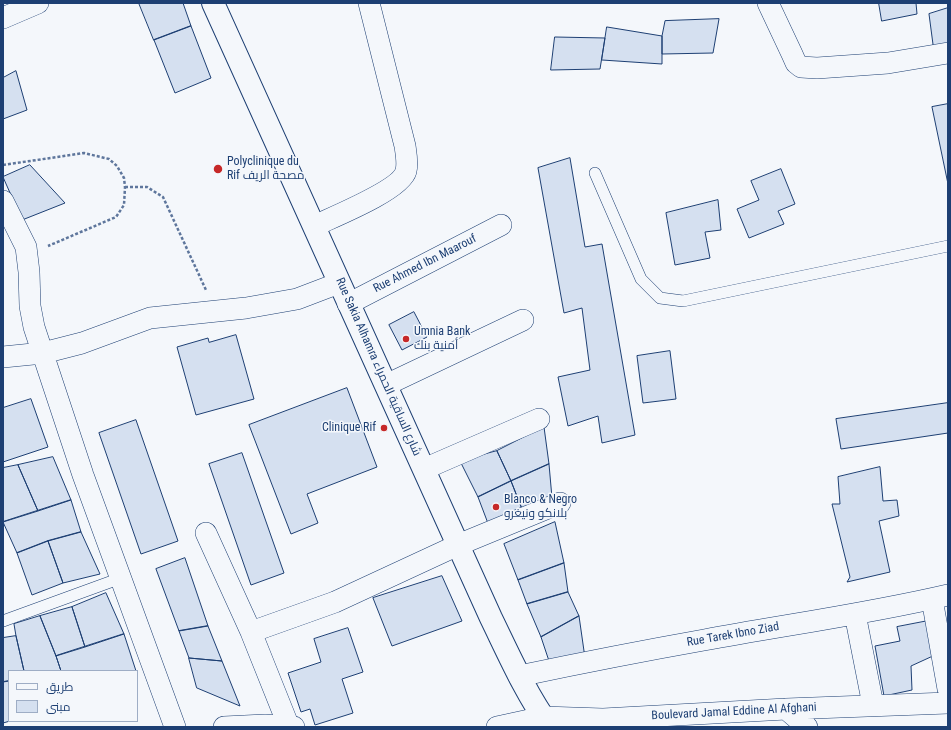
<!DOCTYPE html>
<meta charset="utf-8">
<style>
body{margin:0}
#map{position:relative;width:951px;height:730px;overflow:hidden;background:#f4f7fb;font-family:"Roboto Condensed",Cairo,sans-serif}
canvas{display:block}
.frame{position:absolute;inset:0;border:4px solid #1d3f73;pointer-events:none}
.legend{position:absolute;left:8px;top:670px;width:130px;height:52px;box-sizing:border-box;background:#f4f7fb;border:1px solid #9eadc5;margin:0;padding:5px 7px;list-style:none;font-size:12px;color:#1d3f73}
.legend li{display:flex;align-items:center;gap:8px;height:20px}
.legend b{width:20px;border:1px solid #9eadc5}
</style>
<div id="map">
<canvas width="951" height="730"></canvas>
<div class="frame"></div>
<ul class="legend">
<li><b style="height:5px;background:#f4f7fb"></b>طريق</li>
<li><b style="height:11px;background:#d5e0f0"></b>مبنى</li>
</ul>
</div>
<script>
const context = document.querySelector('canvas').getContext('2d');
context.lineJoin = 'round';
function fillPath(path, color) { context.fillStyle = color; context.fill(path, 'evenodd'); }
function strokePath(path, color, width, dash) { context.strokeStyle = color; context.lineWidth = width; context.lineCap = dash ? 'butt' : 'round'; context.setLineDash(dash || []); context.stroke(path); }
function label(font, color, halo, rows, align = 'center') {
  context.font = font + ' "Roboto Condensed",Cairo,sans-serif'; context.lineWidth = 3; context.setLineDash([]); context.textBaseline = 'middle'; context.strokeStyle = halo; context.fillStyle = color; for (const [text, x, y, turn = 0] of rows) {
    context.save(); context.translate(x, y); context.rotate((+turn || 0) * Math.PI / 180); context.textAlign = isNaN(turn) ? turn : align; if (halo) context.strokeText(text, 0, 0); context.fillText(text, 0, 0); context.restore();
  }
}
const building = new Path2D(`
 M 139,3 L 183,3 L 191,26 L 154,40 Z
 M 879,3 L 916,3 L 917,14 L 882,21 Z
 M 948,8 L 948,48 L 934,52 L 929,14 Z
 M 719,19 L 713,53 L 662,54 L 662,36 L 665,21 Z
 M 191,26 L 211,78 L 175,93 L 154,40 Z
 M 607,27 L 662,36 L 662,64 L 602,60 Z
 M 555,37 L 605,38 L 600,69 L 551,70 Z
 M 16,71 L 27,110 L 3,119 L 3,78 Z
 M 948,104 L 948,184 L 932,107 Z
 M 570,158 L 585,247 L 602,244 L 635,435 L 602,443 L 598,416 L 568,426 L 558,377 L 590,370 L 582,308 L 564,313 L 538,168 Z
 M 30,165 L 65,203 L 22,220 L 3,177 Z
 M 781,169 L 795,204 L 778,211 L 784,224 L 749,238 L 737,209 L 759,200 L 751,181 Z
 M 718,200 L 721,230 L 705,232 L 710,258 L 675,265 L 666,213 Z
 M 414,312 L 427,337 L 402,350 L 389,325 Z
 M 236,335 L 254,399 L 196,415 L 177,347 L 208,338 L 209,342 Z
 M 670,351 L 676,399 L 643,403 L 637,356 Z
 M 347,388 L 377,467 L 307,494 L 318,523 L 291,534 L 249,425 Z
 M 31,399 L 48,447 L 3,462 L 3,408 Z
 M 948,403 L 948,433 L 841,449 L 836,419 Z
 M 136,420 L 178,541 L 141,554 L 99,433 Z
 M 544,427 L 549,464 L 511,481 L 497,451 Z
 M 497,451 L 511,481 L 478,497 L 460,461 Z
 M 242,453 L 284,573 L 251,585 L 209,464 Z
 M 53,457 L 71,500 L 38,511 L 18,465 Z
 M 549,464 L 552,498 L 522,509 L 511,481 Z
 M 18,465 L 38,511 L 3,522 L 3,468 Z
 M 880,467 L 883,501 L 897,500 L 899,516 L 879,521 L 890,572 L 847,582 L 850,577 L 832,504 L 840,504 L 838,477 Z
 M 511,481 L 522,509 L 489,526 L 478,497 Z
 M 71,500 L 81,532 L 48,541 L 17,553 L 3,522 Z
 M 555,522 L 564,563 L 518,580 L 504,544 Z
 M 81,532 L 100,574 L 63,583 L 48,541 Z
 M 48,541 L 63,583 L 32,595 L 17,553 Z
 M 185,558 L 208,626 L 179,631 L 156,569 Z
 M 564,563 L 568,592 L 527,604 L 518,580 Z
 M 442,576 L 462,621 L 392,646 L 373,598 Z
 M 568,592 L 579,616 L 541,637 L 527,604 Z
 M 106,593 L 124,634 L 85,647 L 72,607 Z
 M 72,607 L 85,647 L 56,656 L 40,616 Z
 M 40,616 L 56,656 L 61,671 L 24,671 L 16,636 L 14,624 Z
 M 579,616 L 585,658 L 551,667 L 541,637 Z
 M 928,621 L 935,655 L 911,666 L 912,690 L 884,696 L 875,646 L 900,641 L 897,627 Z
 M 208,626 L 222,661 L 189,658 L 179,631 Z
 M 348,628 L 363,672 L 342,679 L 353,713 L 315,725 L 310,709 L 301,712 L 288,673 L 321,662 L 314,639 Z
 M 124,634 L 136,671 L 61,671 L 56,656 Z
 M 16,636 L 24,671 L 9,671 L 9,681 L 3,682 L 3,638 Z
 M 189,658 L 222,661 L 240,706 L 197,688 Z
 M 9,681 L 9,721 L 10,721 L 3,723 L 3,682 Z`);
const path = new Path2D(`
 M 3,165 L 84,153 L 109,159 L 117,166 L 124,178 L 125,187 L 124,205 L 116,217 L 48,246
 M 125,187 L 147,187 L 163,197 L 206,290`);
const lane = new Path2D(`
 M 595,173 L 641,279 L 660,298 L 683,301 L 948,246
 M 3,621 L 121,578`);
const street = new Path2D(`
 M 768,3 L 792,54 L 796,63 L 801,67 L 817,68 L 888,63 L 948,53
 M 3,18 L 38,3
 M 3,201 L 26,247 L 29,272 L 30,306 L 34,327 L 83,475 L 175,727
 M 314,226 C 333,217 401,190 406,171 C 408,163 406,153 405,146 L 369,3
 M 348,304 L 501,225
 M 3,357 L 43,353 L 82,343 L 150,318 L 246,308 L 297,299 L 339,283
 M 386,385 L 523,320
 M 424,469 L 539,419
 M 206,533 L 251,632 L 289,727
 M 932,599 L 948,689
 M 855,614 L 873,705
 M 251,632 L 335,602 L 458,545 L 560,503
 M 519,676 C 581,663 642,651 704,640 C 785,625 867,614 948,595
 M 786,709 L 807,727
 M 224,727 L 265,725 L 294,727
 M 497,727 L 543,717 L 603,719 L 786,709 L 948,703`);
const secondary = new Path2D(`
 M 213,3 L 491,618 C 509,655 526,694 550,727`);
const markers = [
 [218,169,5,"#c62828"],
 [406,339,4,"#c62828"],
 [384,428,4,"#c62828"],
 [496,507,4,"#c62828"]
];
const poiNames = [
 ["Polyclinique du",227,162],
 ["Rif مصحة الريف",227,176],
 ["Umnia Bank",414,332],
 ["أمنية بنك",414,346],
 ["Clinique Rif",376,428,"right"],
 ["Blanco & Negro",504,500],
 ["بلانكو ونيغرو",504,514]
];
const streetNames = [
 ["Rue Ahmed Ibn Maarouf",425,264,-27],
 ["Rue Sakia Alhamra شارع الساقية الحمراء",378,367,66],
 ["Rue Tarek Ibno Ziad",733,635,-10],
 ["Boulevard Jamal Eddine Al Afghani",734,712,-3]
];
fillPath(building, '#d5e0f0');
strokePath(building, '#1d3f73', 1);
strokePath(lane, '#1d3f73', 12);
strokePath(street, '#1d3f73', 22);
strokePath(secondary, '#1d3f73', 24);
strokePath(path, '#5e769c', 2.5, [3, 2]);
strokePath(lane, '#f4f7fb', 11);
strokePath(street, '#f4f7fb', 21);
strokePath(secondary, '#f4f7fb', 22);
for (const [x, y, r, color] of markers) { const dot = new Path2D(); dot.arc(x, y, r, 0, 2 * Math.PI); context.fillStyle = color; context.fill(dot); strokePath(dot, '#f4f7fb', 1.5); }
label('12px', '#1d3f73', '#f4f7fb', poiNames, 'left');
label('12px', '#1d3f73', '#f4f7fb', streetNames);
</script>
